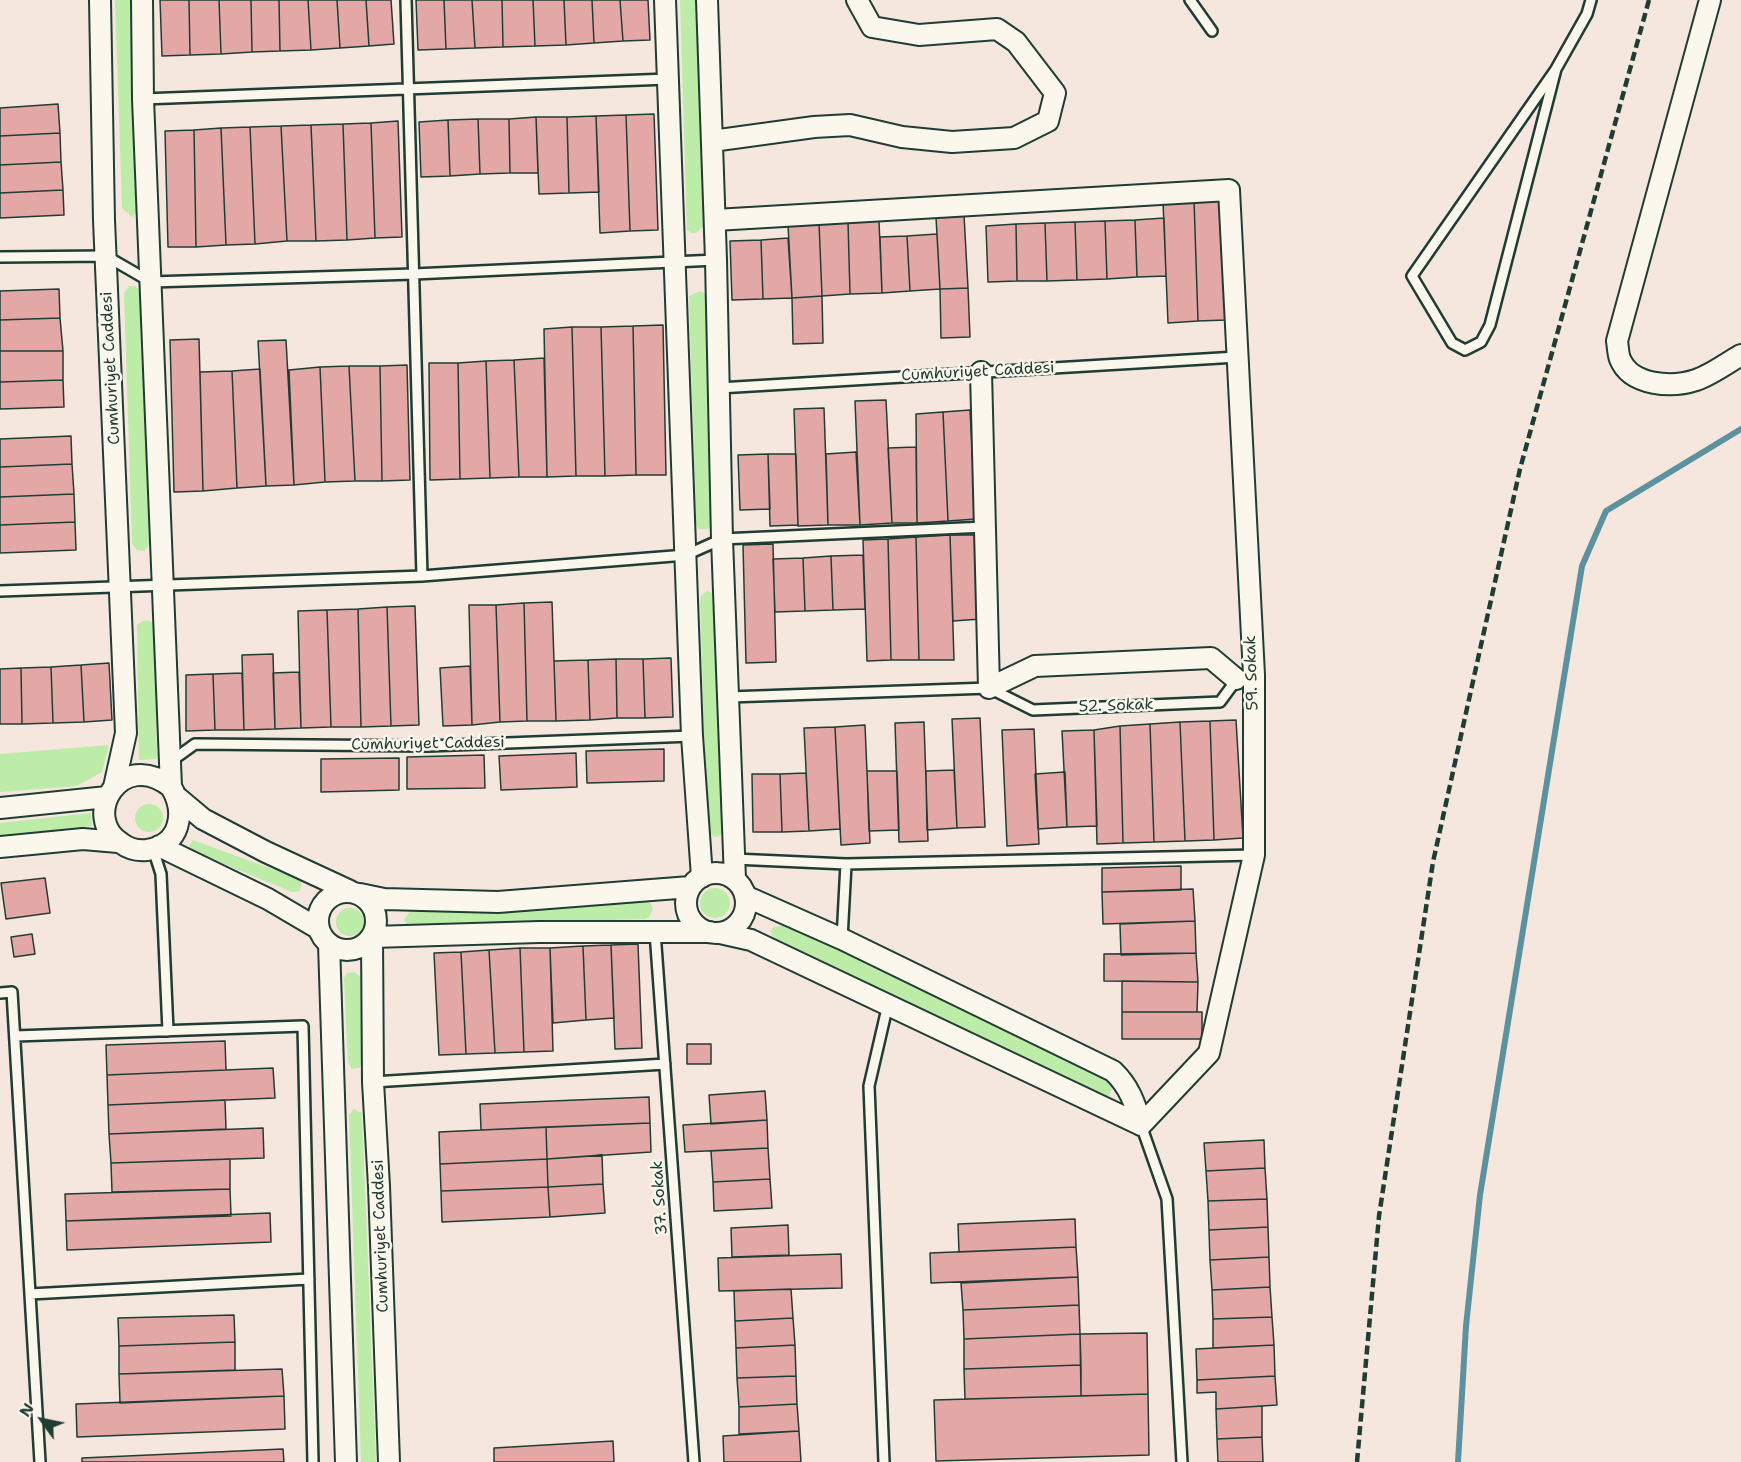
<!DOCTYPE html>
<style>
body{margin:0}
#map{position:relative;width:1741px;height:1462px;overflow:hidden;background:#f6e7de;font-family:"Shantell Sans",sans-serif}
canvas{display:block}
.north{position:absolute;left:12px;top:1390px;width:60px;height:60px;-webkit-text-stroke:4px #fbf7ec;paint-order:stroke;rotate:303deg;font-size:16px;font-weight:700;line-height:24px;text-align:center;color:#1f3d34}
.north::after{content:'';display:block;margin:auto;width:21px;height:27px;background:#1f3d34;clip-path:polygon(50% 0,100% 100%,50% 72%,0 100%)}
</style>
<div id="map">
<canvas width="1741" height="1462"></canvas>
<div class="north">N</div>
</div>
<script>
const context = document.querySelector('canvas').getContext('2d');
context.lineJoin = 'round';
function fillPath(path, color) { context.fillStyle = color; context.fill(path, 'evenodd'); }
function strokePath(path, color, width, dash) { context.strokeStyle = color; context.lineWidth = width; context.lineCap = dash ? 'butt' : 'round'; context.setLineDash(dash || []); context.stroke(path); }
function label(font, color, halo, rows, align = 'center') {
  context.font = font + ' "Shantell Sans",sans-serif'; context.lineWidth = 5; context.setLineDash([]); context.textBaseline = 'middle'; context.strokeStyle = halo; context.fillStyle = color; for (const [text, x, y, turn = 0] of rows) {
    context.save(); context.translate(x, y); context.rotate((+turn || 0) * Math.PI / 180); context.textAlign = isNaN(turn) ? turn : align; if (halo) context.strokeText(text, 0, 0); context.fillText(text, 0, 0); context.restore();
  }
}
const green = new Path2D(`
 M 115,0 L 130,0 L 140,209 L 132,217 L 122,208 Z
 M 680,0 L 696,0 L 703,227 L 696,233 L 691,233 L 687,230 Z
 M 129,286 L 134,286 L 141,290 L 150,544 L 144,551 L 137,550 L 132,544 L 124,293 Z
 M 700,291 L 706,294 L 713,525 L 708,529 L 698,529 L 696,524 L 689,296 Z
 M 707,591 L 715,594 L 724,832 L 718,837 L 714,837 L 707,830 L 700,601 L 701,596 Z
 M 149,620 L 154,624 L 157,759 L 139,760 L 137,625 L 143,621 Z
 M 109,745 L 102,772 L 77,786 L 0,792 L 0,754 Z
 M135 818a14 14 0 1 1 28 0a14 14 0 1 1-28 0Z
 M 91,813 L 92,826 L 0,836 L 0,823 Z
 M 193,840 L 302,880 L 300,891 L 292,892 L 192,851 L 189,846 Z
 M700 903a15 15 0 1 1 30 0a15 15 0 1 1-30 0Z
 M 646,901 L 651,904 L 653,909 L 649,917 L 645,919 L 412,926 L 407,925 L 404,920 L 411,910 Z
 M336 922a14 14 0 1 1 28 0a14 14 0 1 1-28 0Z
 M 785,925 L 1059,1053 L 1113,1084 L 1109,1098 L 772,937 L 771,930 L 774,927 Z
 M 354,972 L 360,976 L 363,1063 L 359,1068 L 352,1069 L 348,1063 L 344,978 L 347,973 Z
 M 354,1109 L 362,1113 L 376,1462 L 361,1462 L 349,1115 Z`);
const stream = new Path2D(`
 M 1458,1462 L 1466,1326 L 1480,1195 L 1582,566 L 1606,511 L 1741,429`);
const building = new Path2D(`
 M 160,0 L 189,0 L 190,55 L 162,56 Z
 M 189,0 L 219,0 L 221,54 L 190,55 Z
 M 219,0 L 251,0 L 252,52 L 221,54 Z
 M 251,0 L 279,0 L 280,51 L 252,52 Z
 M 279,0 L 308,0 L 311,50 L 280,51 Z
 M 308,0 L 337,0 L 340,48 L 311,50 Z
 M 337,0 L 366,0 L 369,46 L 340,48 Z
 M 366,0 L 391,0 L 394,44 L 369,46 Z
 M 416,0 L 444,0 L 446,49 L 418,50 Z
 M 444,0 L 472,0 L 475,48 L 446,49 Z
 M 472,0 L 502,0 L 503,47 L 475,48 Z
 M 502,0 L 533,0 L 535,46 L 503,47 Z
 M 533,0 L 564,0 L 566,45 L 535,46 Z
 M 564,0 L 592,0 L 594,43 L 566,45 Z
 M 592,0 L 620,0 L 623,41 L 594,43 Z
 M 620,0 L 648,0 L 650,40 L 623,41 Z
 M 58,104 L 60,133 L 0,136 L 0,108 Z
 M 654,114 L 658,230 L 630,231 L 626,115 Z
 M 626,115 L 630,231 L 600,233 L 596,116 Z
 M 596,116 L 599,192 L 569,193 L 567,117 Z
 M 536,117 L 538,173 L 510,173 L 509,119 Z
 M 536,117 L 567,117 L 569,193 L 539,194 Z
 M 478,119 L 480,174 L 450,176 L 448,120 Z
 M 478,119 L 509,119 L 510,173 L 480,174 Z
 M 448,120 L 450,176 L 421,177 L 419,122 Z
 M 398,121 L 402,237 L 375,238 L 371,123 Z
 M 371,123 L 375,238 L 347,240 L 343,124 Z
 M 343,124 L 347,240 L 316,241 L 311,125 Z
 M 311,125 L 316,241 L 287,241 L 281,126 Z
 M 281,126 L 287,241 L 255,244 L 250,127 Z
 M 250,127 L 255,244 L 226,245 L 221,128 Z
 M 221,128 L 226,245 L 196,247 L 194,130 Z
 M 194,130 L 196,247 L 168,247 L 165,131 Z
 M 60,133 L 61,162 L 0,165 L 0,136 Z
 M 61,162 L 63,190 L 0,193 L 0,165 Z
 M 63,190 L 64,215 L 0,218 L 0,193 Z
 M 1222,199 L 1226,320 L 1198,321 L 1194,200 Z
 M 1194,200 L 1198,321 L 1168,323 L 1163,201 Z
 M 964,215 L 968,288 L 940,289 L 936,217 Z
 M 1164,218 L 1166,276 L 1137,277 L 1135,220 Z
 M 1135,220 L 1137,277 L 1107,279 L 1105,221 Z
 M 879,221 L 882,293 L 850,294 L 848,222 Z
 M 1105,221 L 1107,279 L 1077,280 L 1075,222 Z
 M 848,222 L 850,294 L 822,296 L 819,223 Z
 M 1075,222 L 1077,280 L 1047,281 L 1045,223 Z
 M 819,223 L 822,296 L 792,298 L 788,225 Z
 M 1045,223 L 1047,281 L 1017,281 L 1016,224 Z
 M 1016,224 L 1017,281 L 988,282 L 986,226 Z
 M 937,234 L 940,289 L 910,291 L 907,236 Z
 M 907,236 L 910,291 L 882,293 L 880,237 Z
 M 788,238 L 792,298 L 763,299 L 761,240 Z
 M 761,240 L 763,299 L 732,300 L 730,241 Z
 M 968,288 L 970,337 L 941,338 L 940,289 Z
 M 59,289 L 60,318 L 0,320 L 0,291 Z
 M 822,296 L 823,343 L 793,344 L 792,298 Z
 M 60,318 L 63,351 L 0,351 L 0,320 Z
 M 663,325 L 666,475 L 636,475 L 633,326 Z
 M 633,326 L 636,475 L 605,476 L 601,327 Z
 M 572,327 L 576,476 L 547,477 L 544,329 Z
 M 572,327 L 601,327 L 605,476 L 576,476 Z
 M 199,339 L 203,491 L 174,492 L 170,340 Z
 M 286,340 L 294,485 L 266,486 L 258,341 Z
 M 0,351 L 63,351 L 63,380 L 0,382 Z
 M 544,358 L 547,477 L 519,477 L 514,360 Z
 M 514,360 L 519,477 L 490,478 L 486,361 Z
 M 486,361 L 490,478 L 460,479 L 458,363 Z
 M 429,363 L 458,363 L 460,479 L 430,480 Z
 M 407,365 L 410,480 L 382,481 L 380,366 Z
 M 349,366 L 355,481 L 325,482 L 320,367 Z
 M 349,366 L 380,366 L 382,481 L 355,481 Z
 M 320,367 L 325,482 L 294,485 L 289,370 Z
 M 260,369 L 266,486 L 237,488 L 232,371 Z
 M 232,371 L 237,488 L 203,491 L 200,372 Z
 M 63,380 L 64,407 L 0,409 L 0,382 Z
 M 886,400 L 892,523 L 860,525 L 855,401 Z
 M 824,408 L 828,525 L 798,526 L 794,409 Z
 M 970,410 L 976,519 L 948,521 L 943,412 Z
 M 943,412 L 948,521 L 917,523 L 916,414 Z
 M 71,436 L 72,464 L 0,467 L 0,439 Z
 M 916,447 L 917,523 L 892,523 L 888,448 Z
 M 856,452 L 860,525 L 828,525 L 826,454 Z
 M 768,454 L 796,454 L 798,525 L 770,526 Z
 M 768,454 L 770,509 L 740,510 L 738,455 Z
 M 72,464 L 74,494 L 0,497 L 0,467 Z
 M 74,494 L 75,522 L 0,525 L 0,497 Z
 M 75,522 L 76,550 L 0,553 L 0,525 Z
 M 950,535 L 954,660 L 919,660 L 916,537 Z
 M 950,535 L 977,535 L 981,619 L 953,621 Z
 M 916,537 L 919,660 L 891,660 L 888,539 Z
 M 888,539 L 891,660 L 867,661 L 863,540 Z
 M 773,544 L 776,662 L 746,663 L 743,545 Z
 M 863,555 L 865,609 L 833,610 L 831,556 Z
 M 831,556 L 833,610 L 805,611 L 803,558 Z
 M 803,558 L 805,611 L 775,612 L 773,559 Z
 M 552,602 L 556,721 L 527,721 L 524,603 Z
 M 524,603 L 527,721 L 500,722 L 496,605 Z
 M 469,605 L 496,605 L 500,722 L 472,725 Z
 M 415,606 L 419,725 L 391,726 L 387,607 Z
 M 387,607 L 391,726 L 361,727 L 358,609 Z
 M 358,609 L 361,727 L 331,727 L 327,610 Z
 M 327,610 L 331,727 L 301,728 L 298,611 Z
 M 273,654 L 275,729 L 244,730 L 242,655 Z
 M 671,658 L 673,717 L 645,718 L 643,659 Z
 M 616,659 L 643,659 L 645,718 L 617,718 Z
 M 616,659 L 617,718 L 590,720 L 588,660 Z
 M 588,660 L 590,720 L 556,721 L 554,661 Z
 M 109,663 L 112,720 L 84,722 L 81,665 Z
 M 81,665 L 84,722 L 53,723 L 51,667 Z
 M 470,666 L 472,725 L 443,726 L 440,668 Z
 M 51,667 L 53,723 L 22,724 L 21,668 Z
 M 21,668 L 22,724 L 0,724 L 0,669 Z
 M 299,672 L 301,728 L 275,729 L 273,673 Z
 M 242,673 L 244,730 L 215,730 L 213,674 Z
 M 213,674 L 215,730 L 186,731 L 186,675 Z
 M 980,718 L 985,827 L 957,828 L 952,719 Z
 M 1236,720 L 1243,838 L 1214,840 L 1210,721 Z
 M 1210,721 L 1214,840 L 1185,841 L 1180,722 Z
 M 924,722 L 928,841 L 899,842 L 895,723 Z
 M 1180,722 L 1185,841 L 1154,842 L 1150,724 Z
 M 1150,724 L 1154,842 L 1123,843 L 1120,726 Z
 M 865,725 L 870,843 L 841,845 L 835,727 Z
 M 1120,726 L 1123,843 L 1097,844 L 1094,730 Z
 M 835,727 L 840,829 L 809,831 L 804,728 Z
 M 1034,729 L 1039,844 L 1007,846 L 1002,730 Z
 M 1094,730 L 1097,826 L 1067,827 L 1062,731 Z
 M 664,749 L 664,781 L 587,783 L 586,751 Z
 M 576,753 L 577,787 L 501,790 L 499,756 Z
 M 484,755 L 485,788 L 407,789 L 407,757 Z
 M 399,758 L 399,790 L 321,792 L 321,759 Z
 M 954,770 L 957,828 L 927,830 L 926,771 Z
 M 867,771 L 897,771 L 899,830 L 869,831 Z
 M 1065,772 L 1067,827 L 1038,829 L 1035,774 Z
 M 806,773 L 809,831 L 782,832 L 780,774 Z
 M 752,774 L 780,774 L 782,832 L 753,832 Z
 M 1181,866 L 1181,890 L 1102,892 L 1102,868 Z
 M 45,878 L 50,913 L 6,919 L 1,883 Z
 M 1193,889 L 1195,921 L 1103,924 L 1102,892 Z
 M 1195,921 L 1196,953 L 1121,955 L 1120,924 Z
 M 32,934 L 35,954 L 14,957 L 11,937 Z
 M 638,944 L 642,1048 L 615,1049 L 611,945 Z
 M 611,945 L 614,1018 L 586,1020 L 583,946 Z
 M 583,946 L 586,1020 L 553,1023 L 550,948 Z
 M 520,948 L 524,1052 L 495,1053 L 489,950 Z
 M 520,948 L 550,948 L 553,1051 L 524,1052 Z
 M 489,950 L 495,1053 L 466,1054 L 461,952 Z
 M 461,952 L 466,1054 L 439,1055 L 434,953 Z
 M 1196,953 L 1198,982 L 1104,981 L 1104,954 Z
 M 1122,981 L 1198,982 L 1197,1012 L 1122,1012 Z
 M 1122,1012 L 1202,1012 L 1202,1039 L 1122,1039 Z
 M 225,1041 L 226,1070 L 107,1075 L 106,1045 Z
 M 687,1044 L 711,1044 L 711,1064 L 687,1064 Z
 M 273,1068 L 275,1098 L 108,1105 L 107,1075 Z
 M 765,1091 L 767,1120 L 711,1124 L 709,1095 Z
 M 649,1097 L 650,1123 L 481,1130 L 480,1104 Z
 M 225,1100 L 226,1129 L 109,1134 L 108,1105 Z
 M 767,1120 L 768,1148 L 685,1152 L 683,1125 Z
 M 650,1123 L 651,1152 L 547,1159 L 546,1127 Z
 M 546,1127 L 547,1159 L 440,1164 L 439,1132 Z
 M 263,1128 L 264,1158 L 111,1163 L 109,1134 Z
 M 1264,1140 L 1265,1168 L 1206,1171 L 1204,1143 Z
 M 768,1148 L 770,1179 L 713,1182 L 711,1151 Z
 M 602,1155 L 603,1184 L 548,1187 L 547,1159 Z
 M 230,1159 L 230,1189 L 112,1192 L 111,1163 Z
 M 547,1159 L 548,1187 L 441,1191 L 440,1164 Z
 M 1265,1168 L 1267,1199 L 1208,1201 L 1206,1171 Z
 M 770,1179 L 772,1208 L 714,1211 L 713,1182 Z
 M 603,1184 L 605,1213 L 550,1217 L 548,1187 Z
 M 548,1187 L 550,1217 L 442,1222 L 441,1191 Z
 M 230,1189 L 231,1216 L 66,1221 L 65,1194 Z
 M 1267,1199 L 1268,1227 L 1209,1230 L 1208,1201 Z
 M 270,1213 L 271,1242 L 67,1250 L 66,1221 Z
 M 1075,1219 L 1076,1247 L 959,1252 L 958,1224 Z
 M 788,1225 L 789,1255 L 732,1257 L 731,1228 Z
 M 1268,1227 L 1269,1257 L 1210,1260 L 1209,1230 Z
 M 1076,1247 L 1078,1277 L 931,1283 L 930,1253 Z
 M 841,1254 L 842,1288 L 719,1291 L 718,1258 Z
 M 1269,1257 L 1270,1287 L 1212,1290 L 1210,1260 Z
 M 1078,1277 L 1079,1305 L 963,1310 L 961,1283 Z
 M 1270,1287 L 1272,1317 L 1213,1319 L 1212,1290 Z
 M 791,1289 L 793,1318 L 735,1321 L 734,1291 Z
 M 1079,1305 L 1080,1334 L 964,1339 L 963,1310 Z
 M 234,1315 L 235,1342 L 119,1346 L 118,1318 Z
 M 1272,1317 L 1274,1345 L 1213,1348 L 1213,1319 Z
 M 793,1318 L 795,1345 L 736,1348 L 735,1321 Z
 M 1147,1333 L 1148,1394 L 1081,1396 L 1080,1334 Z
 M 1080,1334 L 1081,1365 L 964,1369 L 964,1339 Z
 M 235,1342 L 235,1370 L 119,1374 L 119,1346 Z
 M 795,1345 L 796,1376 L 737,1378 L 736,1348 Z
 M 1274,1345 L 1275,1376 L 1197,1380 L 1196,1349 Z
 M 1081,1365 L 1081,1396 L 965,1399 L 964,1369 Z
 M 282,1369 L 284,1396 L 120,1403 L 119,1374 Z
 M 796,1376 L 797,1404 L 739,1407 L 737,1378 Z
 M 1275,1376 L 1277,1405 L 1216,1409 L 1216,1392 L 1197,1393 L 1197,1380 Z
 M 1148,1394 L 1149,1455 L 936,1461 L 934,1400 Z
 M 284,1396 L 285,1429 L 77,1437 L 76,1404 Z
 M 797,1404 L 799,1431 L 739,1434 L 739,1407 Z
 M 1262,1406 L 1262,1437 L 1217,1439 L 1216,1409 Z
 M 799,1431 L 801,1462 L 724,1462 L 723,1436 Z
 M 1262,1437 L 1263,1462 L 1218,1462 L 1217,1439 Z
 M 613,1441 L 614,1462 L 494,1462 L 494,1448 Z
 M 283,1449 L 284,1462 L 82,1462 L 82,1458 Z`);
const lane = new Path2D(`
 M 406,0 L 422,576
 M 1190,0 L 1212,31
 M 1556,69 L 1490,325 L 1481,342 L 1465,350 L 1452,343 L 1412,276 L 1556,69 L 1587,14 L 1591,0
 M 143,99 L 668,79
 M 0,257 L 106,256 L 151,282 L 414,274 L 716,260
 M 719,388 L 1237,357
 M 0,591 L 422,576 L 686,555 L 722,539 L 985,527
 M 729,697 L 989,688 L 1033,710 L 1220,702 L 1237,679
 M 170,762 L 195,744 L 428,746 L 692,736
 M 153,849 L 161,874 L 168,1031
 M 734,859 L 846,864 L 1254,855
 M 655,932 L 694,1462
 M 842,939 L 846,864
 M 0,993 L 12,992 L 40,1462
 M 15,1036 L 303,1026 L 313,1462
 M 373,1082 L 665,1064
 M 1141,1125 L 1167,1199 L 1182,1462
 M 30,1294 L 309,1279
 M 884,1462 L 869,1086 L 888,1004`);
const street = new Path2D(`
 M 100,0 L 104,220 L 126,733 L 114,787
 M 142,0 L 143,99 L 171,787 C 186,812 181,845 147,850 C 138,851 129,849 121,843 C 80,817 121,747 171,787
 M 665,0 L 692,736 L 702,877
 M 707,0 L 716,260 L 722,539 L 735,879
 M 1710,0 L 1617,341 C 1618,347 1618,354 1620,359 C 1631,386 1672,388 1696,380 C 1711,375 1727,363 1741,355
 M 712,141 L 814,127 L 850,125 L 902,137 L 952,142 L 1014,138 L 1048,121 L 1055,93 L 1016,42 L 997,29 L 919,35 L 872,27 L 857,0
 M 715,220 L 1229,190 L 1254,675 L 1254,855 L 1209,1053 L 1141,1125
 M 981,372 L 989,688 L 1035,666 L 1211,658 L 1236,679
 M 178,798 L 203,819 L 266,852 L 350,891
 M 0,808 L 107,797
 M 159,846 L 268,899 L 319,929
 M 0,847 L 83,839 L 118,842
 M686 903a30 30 0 1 1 60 0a30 30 0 1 1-60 0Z
 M318 921a29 29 0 1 1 58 0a29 29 0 1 1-58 0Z
 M 360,894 L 384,899 L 498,902 L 690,887
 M 745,896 L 842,939 L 1113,1071 C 1129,1086 1135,1103 1141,1125
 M 720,933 L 751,940 L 1141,1125
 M 329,944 L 346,1462
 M 389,1462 L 379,1186 L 373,1082 L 372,937 L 539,932 L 710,932`);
const rail = new Path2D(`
 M 1357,1462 L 1379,1216 L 1433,862 L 1520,469 L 1649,0`);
const streetNames = [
 ["Cumhuriyet Caddesi",111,368,-93],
 ["Cumhuriyet Caddesi",978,372,-3],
 ["59. Sokak",1252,673,-92],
 ["52. Sokak",1116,706,-2],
 ["Cumhuriyet Caddesi",428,744,-1],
 ["37. Sokak",660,1198,-94],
 ["Cumhuriyet Caddesi",381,1236,-92]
];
fillPath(green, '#bdeba8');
strokePath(stream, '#5c929f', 6);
fillPath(building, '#e3a8a6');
strokePath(building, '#1f3d34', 1.5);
strokePath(lane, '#1f3d34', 14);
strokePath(street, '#1f3d34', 24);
strokePath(lane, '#fbf7ec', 9);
strokePath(street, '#fbf7ec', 20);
strokePath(rail, '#1f3d34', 4.5, [9, 4.5]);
label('16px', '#1f3d34', '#fbf7ec', streetNames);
</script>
